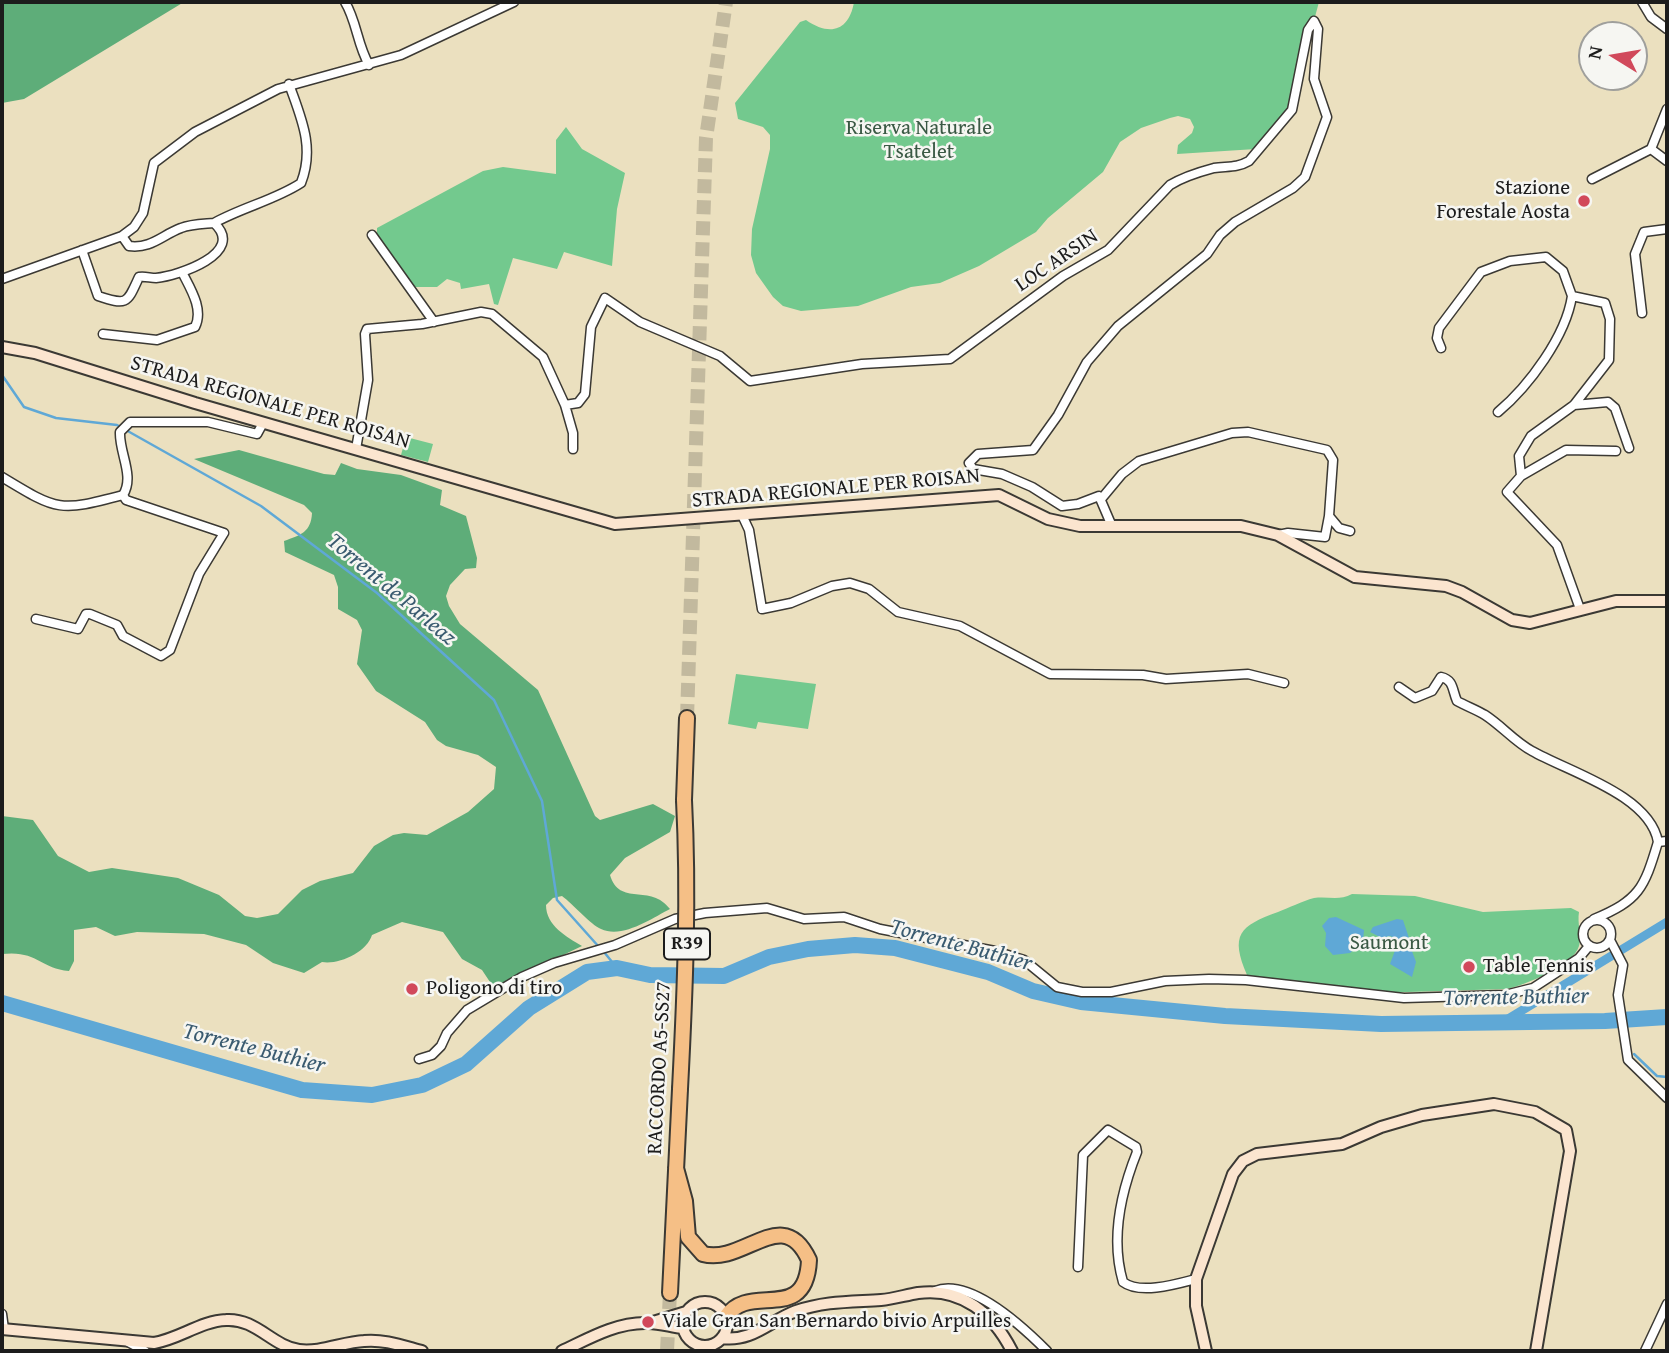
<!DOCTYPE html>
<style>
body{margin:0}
#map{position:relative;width:1669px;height:1353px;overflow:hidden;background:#ebe0bf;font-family:"Gentium Book Plus",serif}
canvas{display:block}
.frame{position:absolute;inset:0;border:4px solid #1c1c1c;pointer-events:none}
.north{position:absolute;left:1578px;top:21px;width:70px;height:70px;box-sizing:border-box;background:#f6f6f2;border:2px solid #9f9f9c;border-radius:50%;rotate:281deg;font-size:19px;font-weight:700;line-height:28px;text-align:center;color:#1c1c1c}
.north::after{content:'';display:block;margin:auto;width:24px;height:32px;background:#d1495b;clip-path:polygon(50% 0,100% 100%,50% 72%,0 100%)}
</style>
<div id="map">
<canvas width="1669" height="1353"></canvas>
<div class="frame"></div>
<div class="north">N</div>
</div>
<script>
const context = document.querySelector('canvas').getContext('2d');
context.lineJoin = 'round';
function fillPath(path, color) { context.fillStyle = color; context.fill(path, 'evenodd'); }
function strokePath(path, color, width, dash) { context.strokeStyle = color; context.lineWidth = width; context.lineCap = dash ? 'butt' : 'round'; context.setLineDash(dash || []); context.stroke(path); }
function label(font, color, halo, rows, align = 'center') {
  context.font = font + ' "Gentium Book Plus",serif'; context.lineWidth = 5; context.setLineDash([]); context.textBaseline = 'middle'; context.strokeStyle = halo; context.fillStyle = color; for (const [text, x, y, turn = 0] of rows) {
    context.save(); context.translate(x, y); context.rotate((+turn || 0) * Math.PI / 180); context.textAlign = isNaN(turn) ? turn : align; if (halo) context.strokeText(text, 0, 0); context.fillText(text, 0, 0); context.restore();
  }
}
const green = new Path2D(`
 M 854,2 L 1319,2 L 1290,109 L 1256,149 L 1177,154 L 1178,145 L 1192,133 L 1194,127 L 1190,119 L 1178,116 L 1170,118 L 1141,128 L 1120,142 L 1103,172 L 1048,218 L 1036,232 L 979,266 L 940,283 L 911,287 L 858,306 L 801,311 L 783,306 L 773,297 L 756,273 L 751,255 L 752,229 L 770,149 L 770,135 L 763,127 L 738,119 L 735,103 L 800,22 L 806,20 C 829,36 849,32 854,2 Z
 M 566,127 L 582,149 L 625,173 L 617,209 L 612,266 L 564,252 L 557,269 L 513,258 L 498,305 L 494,304 L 489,284 L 461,289 L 460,283 L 447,279 L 437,287 L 413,287 L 377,238 L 377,228 L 483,171 L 503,167 L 556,174 L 556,140 Z
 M 406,437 L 433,444 L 428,462 L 401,455 Z
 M 736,674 L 816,684 L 808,729 L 758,722 L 756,729 L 728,724 Z
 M 1352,894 L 1415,896 L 1483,912 L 1571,908 L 1579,912 C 1577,923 1582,937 1579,946 C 1574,965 1525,985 1507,989 L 1375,993 L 1247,975 C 1230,935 1239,926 1278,912 C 1289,908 1302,901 1314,898 C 1328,896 1339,901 1352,894 Z`);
const forest = new Path2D(`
 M 2,2 L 184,2 L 24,99 L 2,103 Z
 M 239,450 L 324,474 L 335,475 L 341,463 L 357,469 L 401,475 L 442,490 L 440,505 L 466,516 L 477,558 L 476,568 L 465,569 L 450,585 L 446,596 L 449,606 L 460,624 L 538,690 L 595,816 L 600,820 L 653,804 L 675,816 L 670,832 L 625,858 L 610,875 C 619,907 651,883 670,909 C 652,918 623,939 601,929 C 591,925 573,904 562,896 L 553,898 L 546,905 C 546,926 567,937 582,946 L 494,988 L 482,970 L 462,959 L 443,932 L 402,922 L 372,935 C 367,952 339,965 322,962 L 304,973 L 273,963 L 246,945 L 204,934 L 137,932 L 115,936 L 96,927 L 74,930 L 74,961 L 69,971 C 39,968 37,950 2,954 L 2,816 L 33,820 L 58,856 L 89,872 L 112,868 L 178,878 L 219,895 L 245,916 L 257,918 L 278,914 L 302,890 L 320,881 L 353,873 L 374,846 L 393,835 L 404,833 L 427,835 L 468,812 L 494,789 L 496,767 L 478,755 L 446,746 L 437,740 L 425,722 L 376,691 L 357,664 L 362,630 L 357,620 L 338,609 L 338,587 L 334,575 L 285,552 L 284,541 C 301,535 311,532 312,513 L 304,505 L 194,459 Z`);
const water = new Path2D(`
 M 1336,917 L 1364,930 L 1363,941 L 1350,953 L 1333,955 L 1325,946 L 1326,933 L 1322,926 L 1329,918 Z
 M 1397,919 L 1403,920 L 1409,938 L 1404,942 L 1409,943 L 1416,962 L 1412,977 L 1390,964 L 1397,945 L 1402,941 L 1390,936 L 1382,938 L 1370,932 L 1373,927 Z`);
const stream = new Path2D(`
 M 2,375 L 24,407 L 56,418 L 117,425 L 261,506 L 377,593 L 494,700 L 542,801 L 557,900 L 599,947
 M 604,952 L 617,968
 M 1634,1054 L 1657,1076 L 1667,1077`);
const canal = new Path2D(`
 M 1503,1022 L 1667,922`);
const river = new Path2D(`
 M 2,1003 L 302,1090 L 372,1095 L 422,1085 L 466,1064 L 529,1008 L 587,972 L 617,968 L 650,975 L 724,976 L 769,957 L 808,949 L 855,945 L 895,948 L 988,972 L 1033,991 L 1081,1002 L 1225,1016 L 1381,1024 L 1605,1021 L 1667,1017`);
const highwayTunnel = new Path2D(`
 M 687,718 L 706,138 L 726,2
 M 667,1351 L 670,1293`);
const street = new Path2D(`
 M 345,2 C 357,22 357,44 369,65
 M 1642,2 L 1651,17 L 1667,29
 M 1651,149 L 1667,161
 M 1592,179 L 1651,149 L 1667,109
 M 214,223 C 243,207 275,200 301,183 C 315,147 301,118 289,84
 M 372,235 L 434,322
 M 82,250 L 98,296 C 128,306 127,303 139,277 C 145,276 150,278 156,278 C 178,276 247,253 214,223 C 203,224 191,224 181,228 C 162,235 151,249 129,246 L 122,236
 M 2,279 L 122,236 L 134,227 L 143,213 L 154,163 L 195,132 L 278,89 L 401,55 L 514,2
 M 1642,313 L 1635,254 L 1644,232 L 1667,229
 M 103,334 L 157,340 L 195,327 C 204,309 190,288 182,272
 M 1441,348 L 1437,338 L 1439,328 L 1481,272 L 1510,261 L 1546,257 L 1563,271 L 1572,296 L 1605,303 L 1610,319 L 1609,360 L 1574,405 L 1531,436 L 1519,456 L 1521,476
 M 565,405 L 578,403 L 585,394 L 591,327 L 605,298 L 640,322 L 720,356 L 750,381 L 862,364 L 950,359 L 1063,276 L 1108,250 L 1170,185 C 1183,177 1199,172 1214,168 C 1227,166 1237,168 1249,161 L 1292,110 L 1308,30 L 1314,21 L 1318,29 L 1314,79 L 1327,117 L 1305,177 L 1293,188 L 1235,222 L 1220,235 L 1207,254 L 1118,326 L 1087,362 L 1058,415 L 1033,450 L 978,454 L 969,463 L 973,469 L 1002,474 L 1032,487 L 1062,506 L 1078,504 L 1099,496 L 1111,524
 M 1574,405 L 1608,402 L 1615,408 L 1629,448
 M 1498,412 C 1529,386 1566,336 1572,296
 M 356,449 L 368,380 L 365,334 L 367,329 L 422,324 L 481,312 L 492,314 L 543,357 L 565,405 L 573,433 L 573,449
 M 2,477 C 58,511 59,512 123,495 C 135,476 119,453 120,432 L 130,422 L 208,422 L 257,434 L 263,423
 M 1102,498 L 1122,474 L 1139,461 L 1232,433 L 1248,432 L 1327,450 L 1333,460 L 1329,516 L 1339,528 L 1350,531
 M 742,515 L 749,530 L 762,609 L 791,603 L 832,586 L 850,583 L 869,589 L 898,612 L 960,626 L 1050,674 L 1143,675 L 1166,679 L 1248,674 L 1284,683
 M 1278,535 L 1288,533 L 1325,537 L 1329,516
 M 1580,609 L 1557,545 L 1507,492 L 1521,476 L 1566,450 L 1616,451
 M 36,619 L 78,629 L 86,614 L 90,614 L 117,625 L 123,636 L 161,656 L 170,650 L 199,574 L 224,533 L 126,500 L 123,495
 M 1399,687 L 1415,698 L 1432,691 L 1441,677 C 1454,680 1452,690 1457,701 C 1466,706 1477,710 1485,715 C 1502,726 1515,742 1532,751 C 1569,772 1650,795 1658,842
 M 1594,919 C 1639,900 1644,889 1658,842 L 1667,841
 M1583 934a14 14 0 1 1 28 0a14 14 0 1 1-28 0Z
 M 1610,940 L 1623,965 L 1618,995 L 1628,1060 L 1667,1098
 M 419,1059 L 432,1055 L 441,1046 L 447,1033 L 467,1010 L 522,977 L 554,963 L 615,945 L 675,919 L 705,913 L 767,908 L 804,919 L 844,917 L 880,929 L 995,951 L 1024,960 L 1057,987 L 1082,992 L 1111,992 L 1165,981 L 1209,979 L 1246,980 L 1404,998 L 1505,995 L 1533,988 L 1579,958 L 1589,946
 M 1078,1267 L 1083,1155 L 1108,1130 L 1136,1147 L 1137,1152 C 1121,1192 1110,1238 1123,1282 C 1140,1295 1177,1284 1196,1279
 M 935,1291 C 970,1277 1024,1328 1047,1351
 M 2,1314 L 4,1329
 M 128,1342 L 145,1351
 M 1645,1351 L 1667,1304`);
const secondary = new Path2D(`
 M 2,347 L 35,353 L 195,403 L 615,524 L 999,495 L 1048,519 L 1080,526 L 1241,526 L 1278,535 L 1355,577 L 1446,586 L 1462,592 L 1512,620 L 1530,623 L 1616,601 L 1667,601
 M683 1324a22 22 0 1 1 44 0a22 22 0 1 1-44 0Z
 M 653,1322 L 686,1312
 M 2,1329 L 154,1343 C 179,1339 201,1321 226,1320 C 256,1318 272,1346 299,1350 C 320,1353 343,1342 364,1341 C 384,1339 403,1346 422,1351
 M 722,1338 C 753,1342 769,1321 796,1311 C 825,1301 851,1302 881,1300 C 893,1299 906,1295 918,1293 C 962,1287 993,1314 1012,1351
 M 562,1351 C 588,1339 615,1323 645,1323 C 658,1322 671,1327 683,1328
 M 1206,1351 L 1196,1306 L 1196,1279 L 1233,1174 L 1243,1161 L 1257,1154 L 1342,1144 L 1381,1127 L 1422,1115 L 1494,1104 L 1535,1112 L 1566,1130 L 1570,1151 L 1536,1351`);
const highway = new Path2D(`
 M 684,800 L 687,718
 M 676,1168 L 685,1201 L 688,1237 L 703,1254 C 744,1265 783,1203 809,1260 C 806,1326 749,1281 726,1317
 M 670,1293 L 680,1089`);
const highwayBridge = new Path2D(`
 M 680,1089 C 685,992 689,897 684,800`);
const markers = [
 [1584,201,7,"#d1495b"],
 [1469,967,7,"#d1495b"],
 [412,989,7,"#d1495b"],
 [648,1322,7,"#d1495b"]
];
const shields = [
 [687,944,46]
];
const shieldNames = [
 ["R39",687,944]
];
const parkNames = [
 ["Riserva Naturale",919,129],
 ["Tsatelet",919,153],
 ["Saumont",1389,944]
];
const poiNames = [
 ["Stazione",1570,189,"right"],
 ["Forestale Aosta",1570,213,"right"],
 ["Table Tennis",1483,967],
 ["Poligono di tiro",426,989],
 ["Viale Gran San Bernardo bivio Arpuilles",662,1322]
];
const streetNames = [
 ["LOC ARSIN",1057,261,-34],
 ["STRADA REGIONALE PER ROISAN",270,403,16],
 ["STRADA REGIONALE PER ROISAN",836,489,-5],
 ["RACCORDO A5-SS27",660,1068,-87]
];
const waterNames = [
 ["Torrent de Parleaz",391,590,40],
 ["Torrente Buthier",961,946,15],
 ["Torrente Buthier",1516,998,-1],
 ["Torrente Buthier",254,1049,14]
];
fillPath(green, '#73c98e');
fillPath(forest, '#5ead79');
fillPath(water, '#5fa8d6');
strokePath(stream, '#5fa8d6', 2.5);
strokePath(canal, '#5fa8d6', 9);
strokePath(river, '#5fa8d6', 16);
strokePath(highwayTunnel, '#c2b99e', 14, [14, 7]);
strokePath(street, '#3b3934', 11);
strokePath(secondary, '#3b3934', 14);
strokePath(highway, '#3b3934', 18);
strokePath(street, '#fff', 8);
strokePath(secondary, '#fbe5cf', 10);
strokePath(highway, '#f5bf86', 14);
strokePath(highwayBridge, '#3b3934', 18, []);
strokePath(highwayBridge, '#f5bf86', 14);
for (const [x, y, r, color] of markers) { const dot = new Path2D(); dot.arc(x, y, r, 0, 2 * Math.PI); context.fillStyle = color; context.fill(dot); strokePath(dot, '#f6f6f2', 2.5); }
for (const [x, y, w] of shields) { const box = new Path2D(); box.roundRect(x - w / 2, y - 15.5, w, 31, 5); context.fillStyle = '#f6f6f2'; context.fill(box); strokePath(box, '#1c1c1c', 2); }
label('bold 19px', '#1c1c1c', null, shieldNames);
label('21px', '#3a5944', '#f6f6f2', parkNames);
label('21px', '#1c1c1c', '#f6f6f2', poiNames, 'left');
label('21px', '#1c1c1c', '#f6f6f2', streetNames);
label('italic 23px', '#3a5b70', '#f6f6f2', waterNames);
</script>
